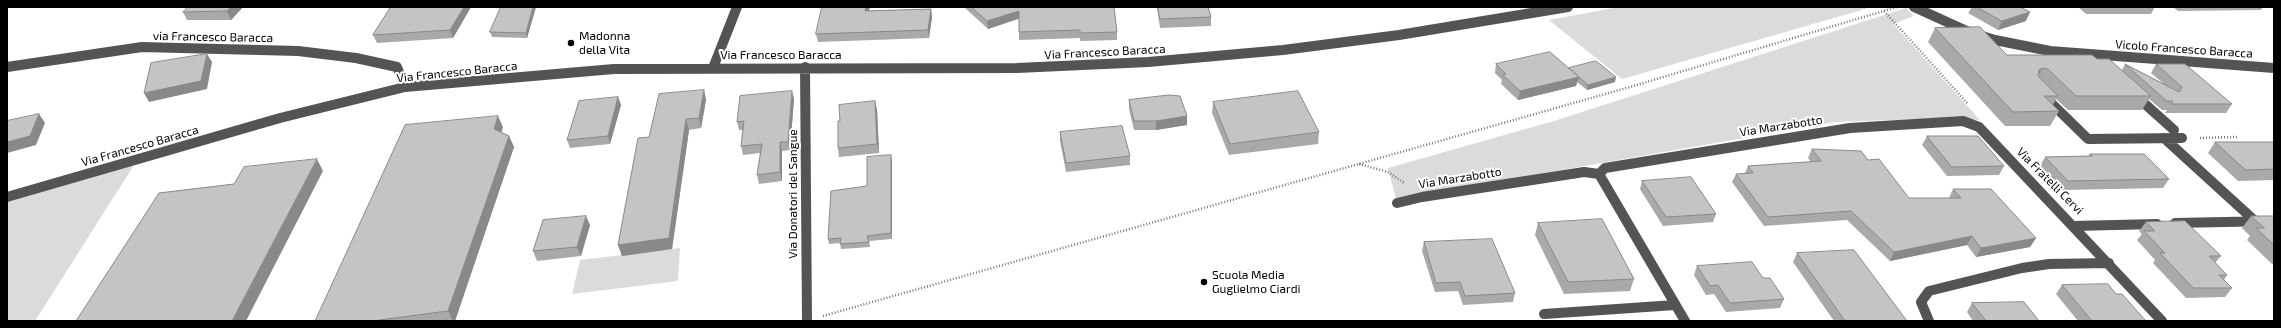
<!DOCTYPE html>
<style>
body{margin:0}
#map{position:relative;width:2281px;height:328px;overflow:hidden;background:#fff;font-family:"Exo 2",sans-serif}
canvas{display:block}
.frame{position:absolute;inset:0;border:8px solid #000;pointer-events:none}
</style>
<div id="map">
<canvas width="2281" height="328"></canvas>
<div class="frame"></div>
</div>
<script>
const context = document.querySelector('canvas').getContext('2d');
context.lineJoin = 'round';
function fillPath(path, color) { context.fillStyle = color; context.fill(path, 'evenodd'); }
function strokePath(path, color, width, dash) { context.strokeStyle = color; context.lineWidth = width; context.lineCap = dash ? 'butt' : 'round'; context.setLineDash(dash || []); context.stroke(path); }
function label(font, color, halo, rows, align = 'center') {
  context.font = font + ' "Exo 2",sans-serif'; context.lineWidth = 4; context.setLineDash([]); context.textBaseline = 'middle'; context.strokeStyle = halo; context.fillStyle = color; for (const [text, x, y, turn = 0] of rows) {
    context.save(); context.translate(x, y); context.rotate((+turn || 0) * Math.PI / 180); context.textAlign = isNaN(turn) ? turn : align; if (halo) context.strokeText(text, 0, 0); context.fillText(text, 0, 0); context.restore();
  }
}
const green = new Path2D(`
 M 1619,7 L 1872,7 L 1622,79 L 1549,20 Z
 M 1906,8 L 1914,16 L 1893,24 L 1980,120 L 1948,118 L 1835,122 L 1396,199 L 1388,168 L 1554,121 Z
 M 134,165 L 35,321 L 7,321 L 7,202 Z
 M 680,248 L 678,281 L 572,294 L 580,260 Z`);
const path = new Path2D(`
 M 1884,11 L 1968,104
 M 2200,138 L 2237,137
 M 1359,164 L 1388,172 L 1404,183
 M 823,316 L 1630,87 L 1897,7`);
const minor = new Path2D(`
 M 1914,7 L 1969,32 L 1995,40 L 2050,51 L 2274,68
 M 7,67 L 142,47 L 298,51 L 356,58 L 397,67 L 405,87
 M 805,67 L 807,321
 M 713,68 L 737,7
 M 2044,96 L 2088,139 L 2182,138
 M 2136,96 L 2174,130
 M 2164,138 L 2255,221
 M 1599,174 L 1605,168 L 1850,128 L 1963,121 L 1979,127 L 2162,321
 M 1599,174 L 1685,321
 M 7,197 L 280,118 L 405,87 L 614,69 L 1017,68 L 1148,62 L 1283,50 L 1399,35 L 1568,7
 M 1397,203 L 1422,197 L 1584,172 L 1599,174
 M 2175,223 L 2274,221
 M 2073,226 L 2157,224
 M 1544,314 L 1675,305
 M 1929,321 L 1921,302 L 1929,291 L 2022,268 L 2049,264 L 2109,263`);
const wall = new Path2D(`
 M 243,7 L 231,20 L 187,20 L 183,12 Z
 M 391,7 L 471,7 L 453,38 L 377,43 L 373,35 Z
 M 501,7 L 536,7 L 527,38 L 492,37 L 490,32 Z
 M 870,7 L 869,11 L 931,9 L 932,17 L 929,38 L 818,42 L 816,34 Z
 M 964,7 L 1114,7 L 1117,32 L 1117,40 L 1080,41 L 1080,38 L 1019,40 L 1019,19 L 988,29 Z
 M 1157,7 L 1208,7 L 1211,17 L 1211,26 L 1160,28 Z
 M 1972,7 L 2020,7 L 2026,21 L 1998,30 L 1968,13 Z
 M 2078,7 L 2155,7 L 2151,14 L 2086,14 Z
 M 2173,7 L 2263,7 L 2261,10 L 2178,11 Z
 M 1935,28 L 2007,55 L 2097,59 L 2122,70 L 2125,64 L 2164,84 L 2151,73 L 2156,64 L 2232,104 L 2226,113 L 2165,113 L 2167,110 L 2162,110 L 2149,99 L 2142,110 L 2068,110 L 2056,99 L 2053,105 L 2059,111 L 2050,126 L 2005,126 L 1928,42 Z
 M 1496,64 L 1615,82 L 1587,90 L 1577,82 L 1576,86 L 1518,100 L 1501,84 L 1502,80 L 1495,73 Z
 M 704,90 L 706,100 L 701,128 L 689,130 L 672,249 L 622,256 L 618,245 L 649,137 Z
 M 618,97 L 621,105 L 610,144 L 570,148 L 567,140 Z
 M 794,99 L 790,150 L 782,151 L 782,181 L 759,184 L 757,175 L 760,153 L 743,155 L 741,146 L 743,130 L 739,130 L 737,122 Z
 M 1129,100 L 1187,116 L 1187,125 L 1156,130 L 1134,130 L 1129,109 Z
 M 875,101 L 877,110 L 879,153 L 839,157 L 838,148 L 840,121 Z
 M 1213,102 L 1319,132 L 1318,144 L 1229,155 L 1212,113 Z
 M 503,127 L 501,132 L 509,136 L 514,147 L 455,321 L 315,321 Z
 M 1060,132 L 1130,156 L 1130,165 L 1066,172 L 1060,141 Z
 M 1927,136 L 2004,166 L 1999,175 L 1947,176 L 1922,145 Z
 M 2215,142 L 2274,142 L 2274,180 L 2238,181 L 2208,153 Z
 M 1812,149 L 1868,160 L 1909,198 L 1949,198 L 1953,189 L 2036,238 L 2030,247 L 1976,257 L 1967,245 L 1890,261 L 1847,220 L 1764,226 L 1732,182 L 1736,174 L 1745,173 L 1748,166 L 1811,162 L 1808,158 Z
 M 2090,154 L 2169,179 L 2163,188 L 2063,190 L 2040,166 L 2045,157 L 2088,156 Z
 M 892,160 L 892,239 L 869,241 L 870,247 L 841,249 L 840,243 L 829,244 L 828,239 L 867,186 Z
 M 1642,181 L 1716,214 L 1713,222 L 1663,226 L 1640,189 Z
 M 2251,216 L 2274,216 L 2274,264 L 2272,264 L 2247,240 L 2250,236 L 2242,228 Z
 M 2146,222 L 2221,256 L 2215,263 L 2227,275 L 2224,280 L 2232,288 L 2225,297 L 2186,298 L 2153,263 L 2155,260 L 2137,240 L 2142,234 L 2139,231 Z
 M 1538,223 L 1634,279 L 1630,291 L 1564,294 L 1535,235 Z
 M 590,225 L 581,256 L 537,261 L 533,251 Z
 M 1424,242 L 1515,293 L 1513,302 L 1463,305 L 1458,291 L 1435,292 L 1422,251 Z
 M 1797,253 L 1907,321 L 1834,321 L 1793,262 Z
 M 1697,266 L 1763,278 L 1784,299 L 1780,308 L 1726,312 L 1714,294 L 1706,295 L 1694,275 Z
 M 2062,285 L 2116,294 L 2146,321 L 2078,321 L 2056,294 Z
 M 1972,303 L 2039,321 L 1973,321 L 1967,312 Z`);
const shadedWall = new Path2D(`
 M 231,7 L 243,7 L 231,20 L 227,11 Z
 M 464,7 L 471,7 L 453,38 L 450,30 Z
 M 533,7 L 536,7 L 527,38 L 526,33 Z
 M 866,7 L 870,7 L 866,19 L 865,11 Z
 M 931,9 L 932,17 L 929,38 L 928,30 Z
 M 1019,11 L 1019,18 L 988,29 L 987,21 Z
 M 2030,12 L 2026,21 L 1998,30 L 2002,21 Z
 M 207,54 L 212,62 L 207,89 L 149,102 L 144,93 Z
 M 2042,68 L 2035,82 L 2039,70 Z
 M 1579,77 L 1576,86 L 1518,100 L 1520,91 Z
 M 1616,77 L 1615,82 L 1587,90 L 1588,85 Z
 M 704,90 L 706,100 L 701,128 L 699,118 Z
 M 792,91 L 794,99 L 790,150 L 788,142 Z
 M 618,97 L 621,105 L 610,144 L 608,136 Z
 M 875,101 L 877,110 L 879,153 L 877,144 Z
 M 39,114 L 45,123 L 36,145 L 7,153 L 7,142 Z
 M 498,116 L 503,127 L 499,140 L 494,129 Z
 M 1187,116 L 1187,125 L 1156,130 L 1156,121 Z
 M 686,119 L 689,130 L 672,249 L 622,256 L 618,245 Z
 M 509,136 L 514,147 L 455,321 L 453,321 L 448,311 Z
 M 780,142 L 782,151 L 782,181 L 780,172 Z
 M 891,155 L 892,160 L 892,239 L 891,233 Z
 M 317,159 L 323,171 L 246,321 L 232,321 Z
 M 586,216 L 590,225 L 581,256 L 577,247 Z
 M 1972,236 L 1967,245 L 1890,261 L 1894,252 Z
 M 2036,238 L 2030,247 L 1976,257 L 1981,248 Z`);
const building = new Path2D(`
 M 188,7 L 231,7 L 227,11 L 183,12 Z
 M 391,7 L 464,7 L 450,30 L 373,35 Z
 M 501,7 L 533,7 L 526,33 L 490,32 Z
 M 822,7 L 866,7 L 865,11 L 931,9 L 928,30 L 816,34 Z
 M 972,7 L 1114,7 L 1117,32 L 1080,33 L 1080,30 L 1019,32 L 1019,11 L 987,21 Z
 M 1158,7 L 1208,7 L 1211,17 L 1160,19 Z
 M 1977,7 L 2020,7 L 2030,12 L 2002,21 Z
 M 1980,27 L 2007,55 L 2092,55 L 2097,59 L 2109,59 L 2151,96 L 2076,96 L 2048,69 L 2042,68 L 2039,70 L 2038,76 L 2058,96 L 2044,96 L 2059,111 L 2013,112 L 1935,28 Z
 M 1550,52 L 1579,77 L 1520,91 L 1503,75 L 1506,74 L 1496,64 Z
 M 207,54 L 201,81 L 144,93 L 151,63 Z
 M 1596,61 L 1616,77 L 1588,85 L 1569,68 Z
 M 2125,64 L 2179,92 L 2182,87 L 2156,64 L 2185,64 L 2232,104 L 2171,104 L 2173,101 L 2167,101 Z
 M 704,90 L 699,118 L 686,119 L 669,238 L 618,245 L 638,138 L 649,137 L 659,94 Z
 M 792,91 L 788,142 L 780,142 L 780,172 L 757,175 L 762,144 L 741,146 L 744,121 L 737,122 L 740,96 Z
 M 1298,91 L 1319,132 L 1230,144 L 1213,102 Z
 M 1169,95 L 1180,96 L 1187,116 L 1156,121 L 1134,121 L 1129,100 Z
 M 618,97 L 608,136 L 567,140 L 579,101 Z
 M 875,101 L 877,144 L 838,148 L 838,121 L 840,121 L 839,105 Z
 M 39,114 L 30,136 L 7,142 L 7,121 Z
 M 498,116 L 494,129 L 509,136 L 448,311 L 372,321 L 315,321 L 405,125 Z
 M 1122,126 L 1130,156 L 1066,163 L 1060,132 Z
 M 1927,136 L 1978,136 L 2004,166 L 1952,167 Z
 M 2215,142 L 2274,142 L 2274,169 L 2246,170 Z
 M 1812,149 L 1861,151 L 1868,160 L 1879,159 L 1909,198 L 1961,198 L 1953,189 L 1991,189 L 2036,238 L 1981,248 L 1972,236 L 1894,252 L 1851,211 L 1768,217 L 1736,174 L 1753,173 L 1748,166 L 1821,161 Z
 M 2090,154 L 2144,154 L 2169,179 L 2068,181 L 2045,157 L 2092,156 Z
 M 891,155 L 891,233 L 867,236 L 869,242 L 840,244 L 841,238 L 828,239 L 831,191 L 867,186 L 867,157 Z
 M 317,159 L 232,321 L 76,321 L 159,193 L 234,184 L 244,167 Z
 M 1691,177 L 1716,214 L 1666,217 L 1642,181 Z
 M 586,216 L 577,247 L 533,251 L 543,220 Z
 M 2251,216 L 2274,216 L 2274,245 L 2256,228 L 2264,228 Z
 M 1602,219 L 1634,279 L 1568,282 L 1538,223 Z
 M 2185,221 L 2221,256 L 2209,256 L 2227,275 L 2219,275 L 2232,288 L 2193,288 L 2160,253 L 2165,253 L 2144,231 L 2155,231 L 2146,222 Z
 M 1492,239 L 1515,293 L 1465,296 L 1460,282 L 1436,283 L 1424,242 Z
 M 1854,250 L 1907,321 L 1845,321 L 1797,253 Z
 M 1752,262 L 1763,278 L 1770,278 L 1784,299 L 1730,303 L 1718,285 L 1710,286 L 1697,266 Z
 M 2108,284 L 2116,294 L 2122,294 L 2146,321 L 2092,321 L 2062,285 Z
 M 2024,302 L 2039,321 L 1986,321 L 1972,303 Z`);
const markers = [
 [571,43,4,"#000"],
 [1204,282,4,"#000"]
];
const poiNames = [
 ["Madonna",579,36],
 ["della Vita",579,50],
 ["Scuola Media",1212,275],
 ["Guglielmo Ciardi",1212,289]
];
const streetNames = [
 ["via Francesco Baracca",213,37,1],
 ["Vicolo Francesco Baracca",2184,49,4],
 ["Via Francesco Baracca",1105,52,-3],
 ["Via Francesco Baracca",781,55],
 ["Via Francesco Baracca",457,72,-6],
 ["Via Marzabotto",1781,126,-9],
 ["Via Francesco Baracca",140,146,-16],
 ["Via Marzabotto",1460,178,-9],
 ["Via Fratelli Cervi",2050,181,45],
 ["Via Donatori del Sangue",793,194,-90]
];
fillPath(green, '#dbdbdb');
strokePath(path, '#767676', 2.5, [1, 2]);
strokePath(minor, '#545454', 10);
fillPath(wall, '#a9a9a9');
fillPath(shadedWall, '#898989');
fillPath(building, '#c4c4c4');
strokePath(building, '#898989', 1);
for (const [x, y, r, color] of markers) { const dot = new Path2D(); dot.arc(x, y, r, 0, 2 * Math.PI); context.fillStyle = color; context.fill(dot); strokePath(dot, '#fff', 1.5); }
label('12px', '#000', '#fff', poiNames, 'left');
label('12px', '#000', '#fff', streetNames);
</script>
